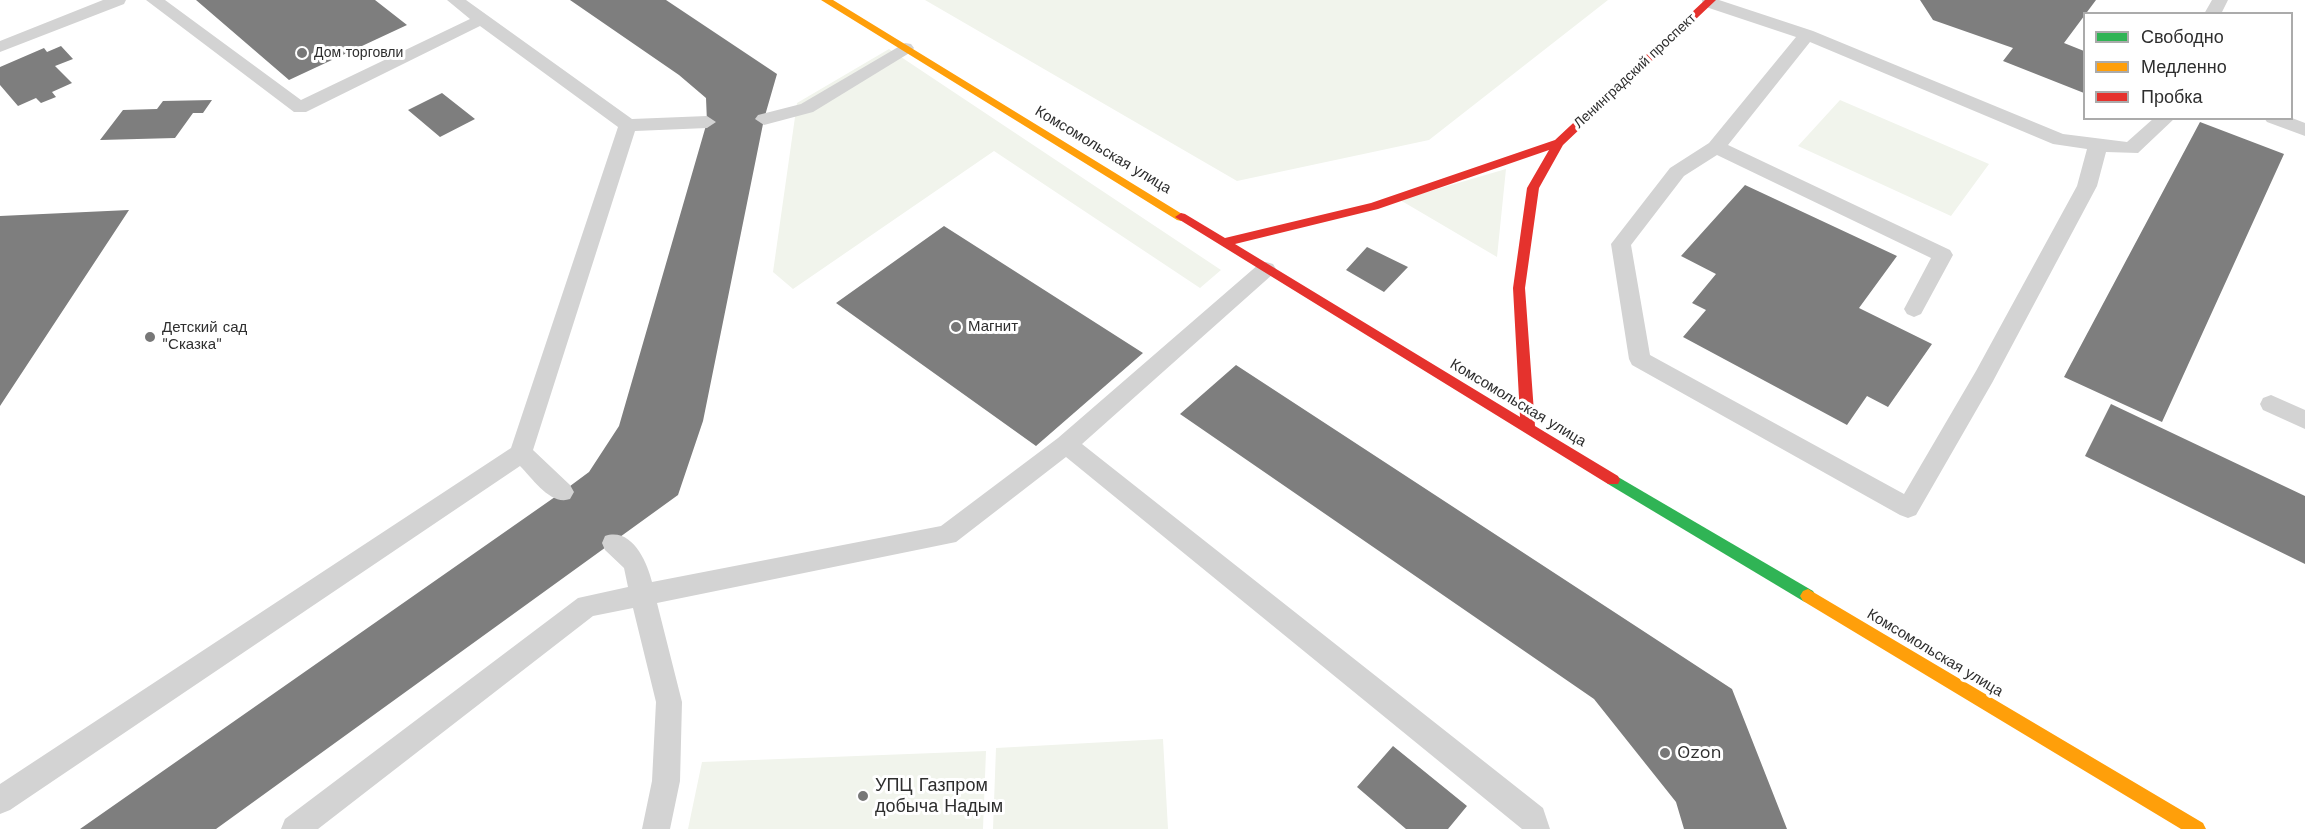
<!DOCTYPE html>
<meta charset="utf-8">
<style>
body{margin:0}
#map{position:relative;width:2305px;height:829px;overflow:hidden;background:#fff;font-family:"Work Sans",sans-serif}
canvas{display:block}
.legend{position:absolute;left:2083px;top:12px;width:210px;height:108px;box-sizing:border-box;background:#fff;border:2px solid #ababab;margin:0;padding:8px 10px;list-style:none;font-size:18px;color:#2e2e2e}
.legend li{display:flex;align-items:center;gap:12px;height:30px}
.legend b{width:30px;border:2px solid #ababab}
</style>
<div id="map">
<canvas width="2305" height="829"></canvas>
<ul class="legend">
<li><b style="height:8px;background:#30b455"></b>Свободно</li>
<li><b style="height:8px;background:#ff9f0a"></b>Медленно</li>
<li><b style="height:8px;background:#e5322d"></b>Пробка</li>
</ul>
</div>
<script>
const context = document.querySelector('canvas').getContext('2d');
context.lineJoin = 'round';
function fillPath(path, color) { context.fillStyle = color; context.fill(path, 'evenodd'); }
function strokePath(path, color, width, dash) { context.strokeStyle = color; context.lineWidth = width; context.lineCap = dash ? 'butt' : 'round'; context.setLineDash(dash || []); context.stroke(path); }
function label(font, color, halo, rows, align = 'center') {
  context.font = font + ' "Work Sans",sans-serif'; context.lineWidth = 6; context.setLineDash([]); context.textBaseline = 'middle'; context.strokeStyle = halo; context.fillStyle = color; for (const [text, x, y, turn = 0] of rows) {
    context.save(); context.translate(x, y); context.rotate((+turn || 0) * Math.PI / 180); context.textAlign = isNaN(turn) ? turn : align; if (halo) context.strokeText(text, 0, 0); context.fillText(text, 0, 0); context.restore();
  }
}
const green = new Path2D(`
 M 925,0 L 1608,0 L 1429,140 L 1237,181 Z
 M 889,49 L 1221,270 L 1200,288 L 994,151 L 793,289 L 773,272 L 797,103 Z
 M 1840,100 L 1989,164 L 1951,216 L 1798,146 Z
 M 1506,169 L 1497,257 L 1400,200 Z
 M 1163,739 L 1168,829 L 993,829 L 996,748 Z
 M 986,751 L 983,829 L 688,829 L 702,762 Z`);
const building = new Path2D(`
 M 196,0 L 375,0 L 407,25 L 289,80 Z
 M 570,0 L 666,0 L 777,74 L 764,119 L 703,421 L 678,495 L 216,829 L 80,829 L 562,492 L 589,472 L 619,426 L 707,122 L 706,98 L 679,75 Z
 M 1920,0 L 2096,0 L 2064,43 L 2084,51 L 2084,93 L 2003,61 L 2013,48 L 1933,20 Z
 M 61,46 L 73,59 L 55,66 L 72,83 L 52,92 L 56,97 L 41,103 L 36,98 L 18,106 L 0,85 L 0,67 L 44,48 L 47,52 Z
 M 442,93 L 475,119 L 440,137 L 408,110 Z
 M 212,100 L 203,113 L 193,113 L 175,138 L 100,140 L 123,110 L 157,109 L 163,101 Z
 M 2200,122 L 2284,154 L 2162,422 L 2064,377 Z
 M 1745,185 L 1897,256 L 1859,308 L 1932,344 L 1888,407 L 1867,396 L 1847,425 L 1683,337 L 1706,310 L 1692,303 L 1716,274 L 1681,256 Z
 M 129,210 L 0,406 L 0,216 Z
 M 944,226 L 1143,353 L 1036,446 L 836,303 Z
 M 1367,247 L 1408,267 L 1384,292 L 1346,270 Z
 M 1236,365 L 1732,689 L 1787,829 L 1684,829 L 1676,802 L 1594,699 L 1180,414 Z
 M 2111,404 L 2305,496 L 2305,564 L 2085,456 Z
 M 1393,746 L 1467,806 L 1448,829 L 1406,829 L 1357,787 Z`);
const lane = new Path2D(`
 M 103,0 L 126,0 L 124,4 L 0,52 L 0,41 Z
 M 146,0 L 165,0 L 301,100 L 470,19 L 447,0 L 466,0 L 632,119 L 707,116 L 716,122 L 707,128 L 635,131 L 533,450 L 570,485 L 574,492 L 570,499 C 551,506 533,479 520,466 L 10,810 L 0,814 L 0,784 L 511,448 L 618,127 L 480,26 L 306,112 L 294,112 Z
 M 1702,0 L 1719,0 L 1813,31 L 2063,134 L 2127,142 L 2154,118 L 2175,118 L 2138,153 L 2106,152 L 2097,186 L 1992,383 L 1916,515 L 1908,518 L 1900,515 L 1632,365 L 1629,359 L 1611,244 L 1670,168 L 1709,143 L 1796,37 L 1703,6 ZM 1810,42 L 2053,144 L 2087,149 L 2077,186 L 1976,371 L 1904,494 L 1650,355 L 1631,245 L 1684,176 L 1717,155 L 1931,258 L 1904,309 L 1907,314 L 1914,317 L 1921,314 L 1953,255 L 1950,250 L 1728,145 Z
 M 2212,0 L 2228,0 L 2221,14 L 2204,14 Z
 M 905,43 L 911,44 L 914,48 L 911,52 L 813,112 L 764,125 L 755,119 L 758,115 L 801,104 Z
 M 2264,118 L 2292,118 L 2305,123 L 2305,136 L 2267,122 Z
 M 1266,262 L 1273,264 L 1276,269 L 1273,274 L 1082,444 L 1543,808 L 1550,829 L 1522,829 L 1066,457 L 956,542 L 657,603 L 682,702 L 680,781 L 670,829 L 642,829 L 652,781 L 656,702 L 633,608 L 593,616 L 318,829 L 281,829 L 285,819 L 578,598 L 628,587 L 624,568 L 605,550 L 602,543 L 605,536 C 632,527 647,562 652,582 L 941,526 L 1058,438 L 1259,264 Z
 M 2271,395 L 2305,410 L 2305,429 L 2263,410 L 2260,404 L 2263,398 Z`);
const fast = new Path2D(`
 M 1613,474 L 1813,591 L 1816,596 L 1813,601 L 1808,603 L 1803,601 L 1608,484 L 1606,480 L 1608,476 Z`);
const slow = new Path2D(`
 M 821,0 L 833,0 L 1187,217 L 1181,221 L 1177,220 Z
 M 1808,589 L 2203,823 L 2206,829 L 2181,829 L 1803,601 L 1800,596 L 1803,591 Z`);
const jam = new Path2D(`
 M 1705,0 L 1716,0 L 1563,145 L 1539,188 L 1525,288 L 1535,426 L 1618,476 L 1620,480 L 1618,484 L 1608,484 L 1175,217 L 1181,213 L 1185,214 L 1225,238 L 1371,203 L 1555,140 ZM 1549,150 L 1527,188 L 1513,288 L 1520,417 L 1235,244 L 1378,209 Z`);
const markers = [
 [302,53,6,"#777"],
 [956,327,6,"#777"],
 [150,337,6,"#777"],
 [1665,753,6,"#777"],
 [863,796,6,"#777"]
];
const farPoinames = [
 ["Дом торговли",314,53]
];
const farStreetnames = [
 ["Ленинградский проспект",1635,71,-43]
];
const streetNames = [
 ["Комсомольская улица",1103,150,31],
 ["Комсомольская улица",1518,403,31],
 ["Комсомольская улица",1935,653,31]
];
const poiNames = [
 ["Магнит",968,327],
 ["Детский сад",162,328],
 ["\"Сказка\"",162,345]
];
const nearPoinames = [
 ["Ozon",1677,753],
 ["УПЦ Газпром",875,786],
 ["добыча Надым",875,807]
];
fillPath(green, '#f1f4ec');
fillPath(building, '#7e7e7e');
fillPath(lane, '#d3d3d3');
fillPath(fast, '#30b455');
fillPath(slow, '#ff9f0a');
fillPath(jam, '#e5322d');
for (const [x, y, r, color] of markers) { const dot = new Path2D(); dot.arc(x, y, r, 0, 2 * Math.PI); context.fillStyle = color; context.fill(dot); strokePath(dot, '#fff', 2); }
label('14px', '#2e2e2e', '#fff', farPoinames, 'left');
label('14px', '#2e2e2e', '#fff', farStreetnames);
label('15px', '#2e2e2e', '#fff', streetNames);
label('15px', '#2e2e2e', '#fff', poiNames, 'left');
label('18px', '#2e2e2e', '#fff', nearPoinames, 'left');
</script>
